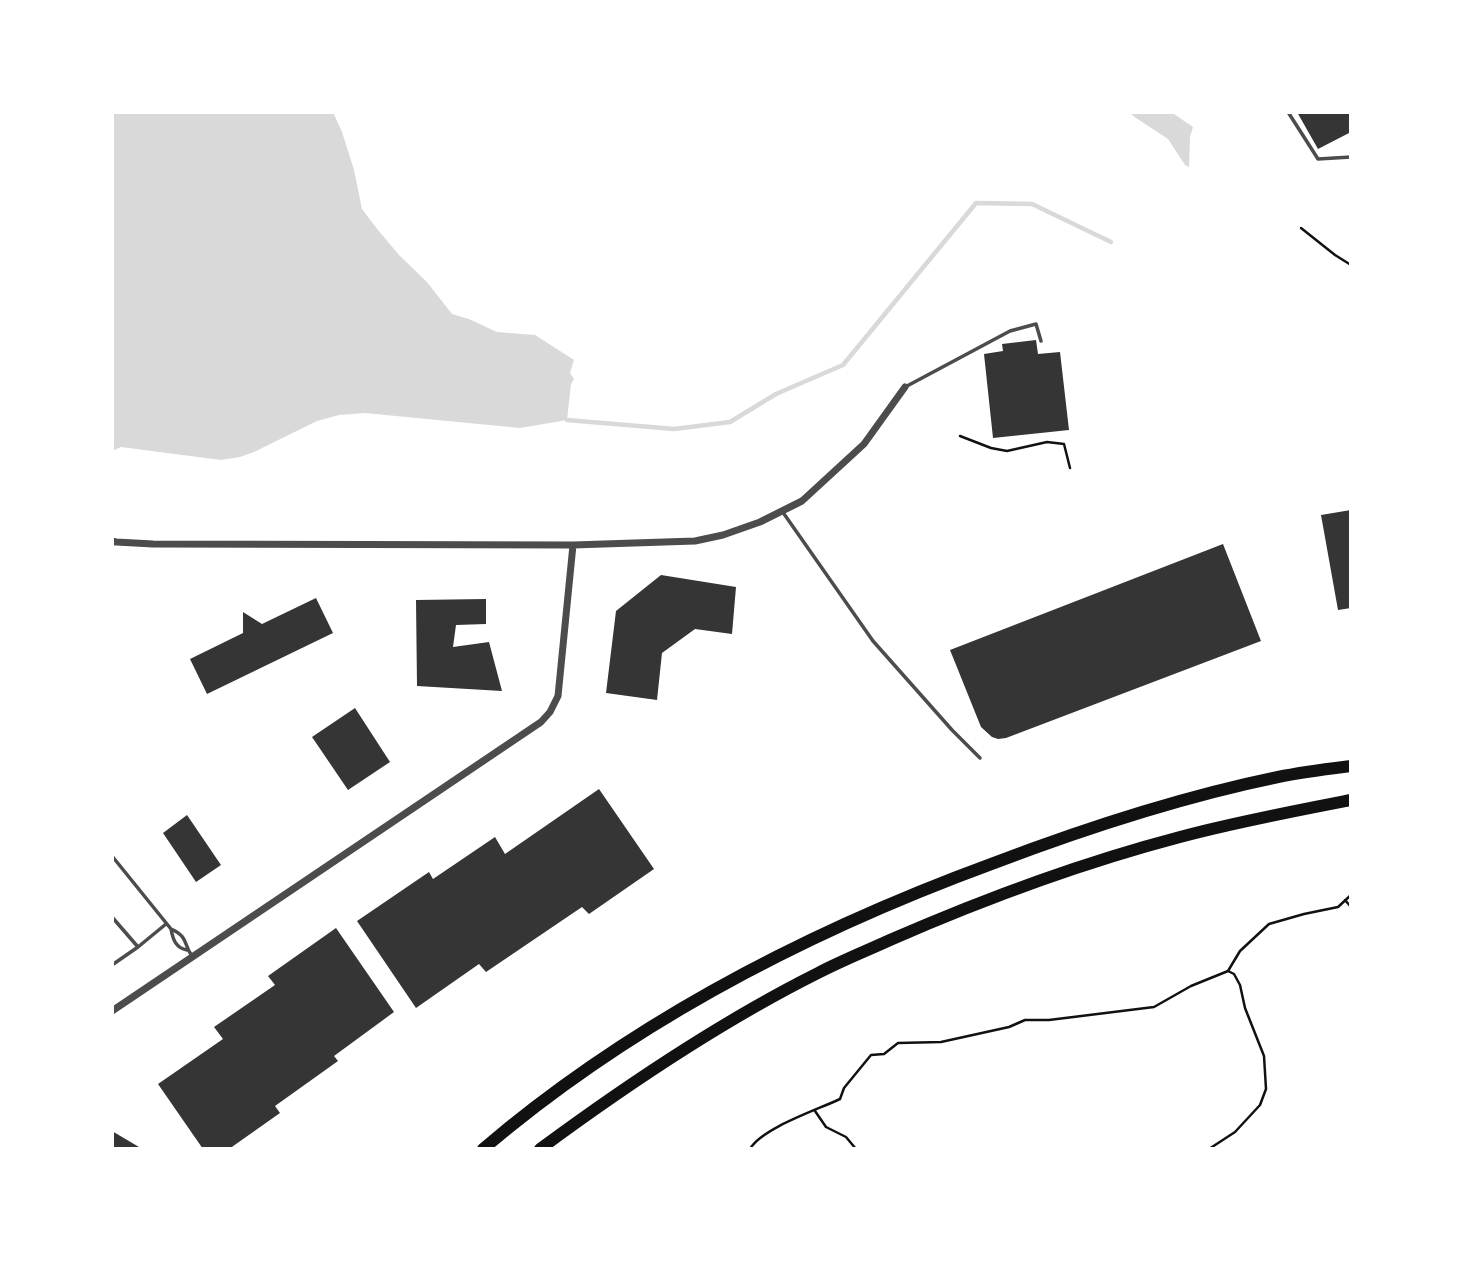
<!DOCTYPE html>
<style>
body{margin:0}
#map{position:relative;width:1463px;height:1261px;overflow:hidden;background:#fff;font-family:"Work Sans",sans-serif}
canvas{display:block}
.frame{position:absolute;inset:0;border:114px solid #fff;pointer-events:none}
</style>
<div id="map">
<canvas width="1463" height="1261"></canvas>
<div class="frame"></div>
</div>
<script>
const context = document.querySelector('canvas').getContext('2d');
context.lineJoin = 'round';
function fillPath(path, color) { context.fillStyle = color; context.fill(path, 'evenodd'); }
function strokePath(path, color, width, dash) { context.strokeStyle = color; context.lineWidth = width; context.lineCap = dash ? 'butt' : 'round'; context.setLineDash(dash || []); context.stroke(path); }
const water = new Path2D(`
 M 112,112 L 333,112 L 342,132 L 354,170 L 362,209 L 378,230 L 399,255 L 427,282 L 452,314 L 469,319 L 497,332 L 535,335 L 574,360 L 570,373 L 574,379 L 571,384 L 567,420 L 520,428 L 365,413 L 339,415 L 317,421 L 254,452 L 240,457 L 221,460 L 121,447 L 112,451 Z
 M 1130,112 L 1171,112 L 1193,127 L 1190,137 L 1189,167 L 1185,165 L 1168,139 L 1133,116 Z`);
const stream = new Path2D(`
 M 567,420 L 674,429 L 730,422 L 776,394 L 843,365 L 976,203 L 1032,204 L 1111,242`);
const building = new Path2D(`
 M 1297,112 L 1351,112 L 1351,132 L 1318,149 Z
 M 1036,340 L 1038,354 L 1060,352 L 1069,430 L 993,438 L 984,354 L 1003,351 L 1002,344 Z
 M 1351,510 L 1351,608 L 1338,610 L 1321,515 Z
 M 1223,544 L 1261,641 L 1006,738 L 998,739 L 992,737 L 981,727 L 950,650 Z
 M 661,575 L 736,587 L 732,634 L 695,629 L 662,653 L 657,700 L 606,693 L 616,611 Z
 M 316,598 L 333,633 L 207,694 L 190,659 L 243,633 L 243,612 L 262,624 Z
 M 486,599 L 486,624 L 456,625 L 453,647 L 489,642 L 502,691 L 417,686 L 416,600 Z
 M 355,708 L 390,762 L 348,790 L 312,737 Z
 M 599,789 L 654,869 L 589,914 L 582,907 L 486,972 L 479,964 L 416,1008 L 357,921 L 429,872 L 433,879 L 495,837 L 505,854 Z
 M 187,815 L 221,865 L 196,882 L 163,833 Z
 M 336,928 L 394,1012 L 334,1056 L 338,1061 L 275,1106 L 280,1113 L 229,1149 L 203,1149 L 158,1084 L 223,1039 L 214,1027 L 275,985 L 268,976 Z
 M 112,1131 L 139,1147 L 138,1149 L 112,1149 Z`);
const path = new Path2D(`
 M 1301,228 L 1335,255 L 1351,265
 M 960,436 L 991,448 L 1007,451 L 1047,442 L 1064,444 L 1070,468
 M 1345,900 L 1351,907
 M 1228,971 L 1240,951 L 1269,924 L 1304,914 L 1338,907 L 1351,895
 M 815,1111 L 826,1127 L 846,1137 L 856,1149
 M 750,1149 C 762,1128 817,1110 840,1099 L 844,1088 L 871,1055 L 884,1054 L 898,1043 L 941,1042 L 1009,1027 L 1025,1020 L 1049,1020 L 1154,1007 L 1191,986 L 1228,971 L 1234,974 L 1240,985 L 1245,1008 L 1264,1056 L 1266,1089 L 1260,1105 L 1235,1132 L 1209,1149`);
const service = new Path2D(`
 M 1288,112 L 1318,159 L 1351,157
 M 907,386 L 1010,331 L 1036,324 L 1041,341
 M 782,511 L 873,641 L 952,730 L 980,758
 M 112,856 L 171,929 C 189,937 183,944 192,956
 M 112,917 L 138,947 L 166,924
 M 171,929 C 173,940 176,948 187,950
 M 112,965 L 138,947`);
const minor = new Path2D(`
 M 112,541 L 116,542 L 153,544 L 573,545 L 695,541 L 723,535 L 760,522 L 802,501 L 864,444 L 905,387
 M 112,1011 L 541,722 L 550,712 L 558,696 L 573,545`);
const motorway = new Path2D(`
 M 483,1149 C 632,1022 811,930 994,863 C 1086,828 1181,797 1278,777 C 1302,772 1327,769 1351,766
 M 540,1149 C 628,1084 720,1022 818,973 C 841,961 866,951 890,940 C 984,899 1081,863 1180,837 C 1236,822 1294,811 1351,800`);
fillPath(water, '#d9d9d9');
strokePath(stream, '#d9d9d9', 4.5);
fillPath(building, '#353535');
strokePath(path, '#111', 2.5);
strokePath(service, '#4c4c4c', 3.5);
strokePath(minor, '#4c4c4c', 7);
strokePath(motorway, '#111', 12);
</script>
